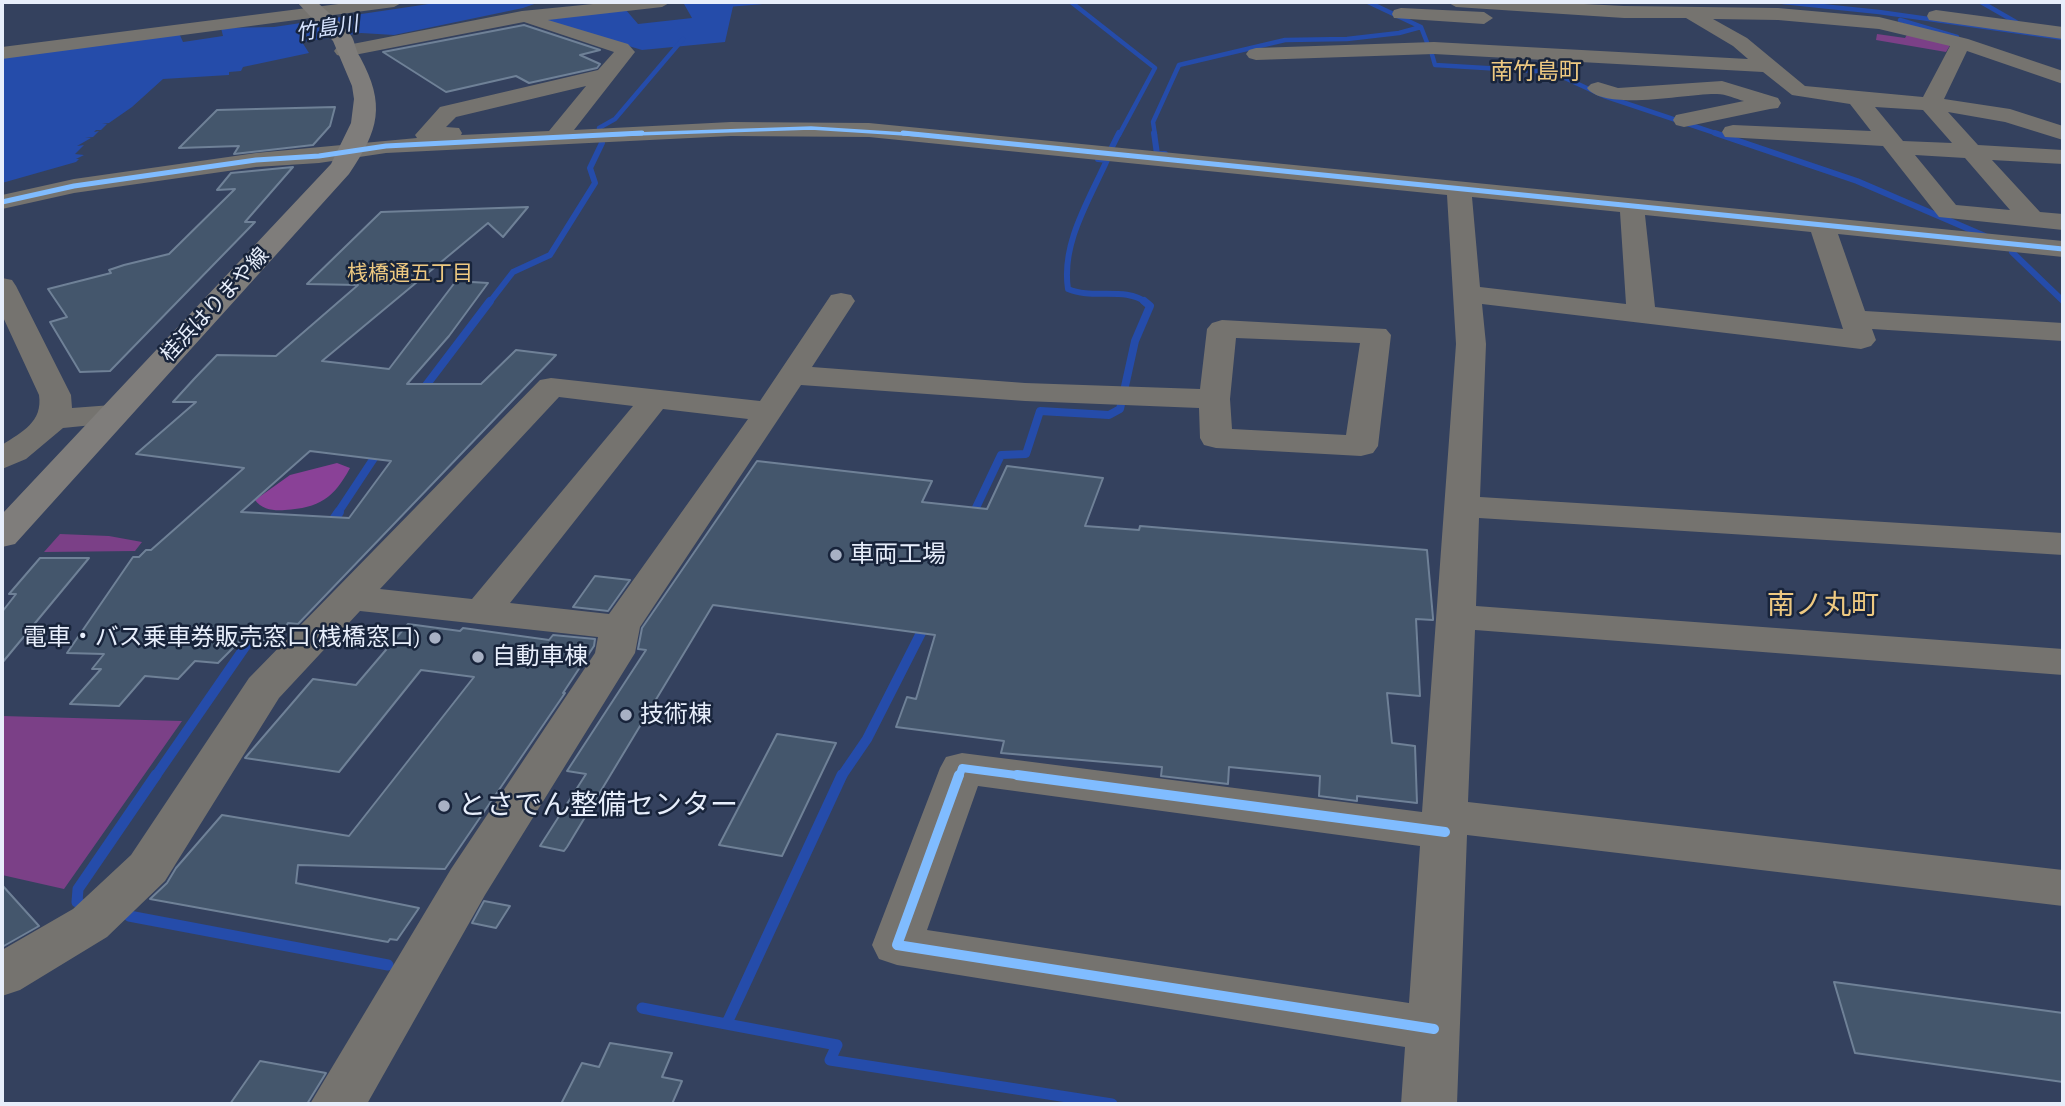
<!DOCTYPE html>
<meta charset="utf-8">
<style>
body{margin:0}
#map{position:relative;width:2065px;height:1106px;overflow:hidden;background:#34415e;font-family:"Alegreya Sans",sans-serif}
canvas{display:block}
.frame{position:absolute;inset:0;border:4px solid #e7eefb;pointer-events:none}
</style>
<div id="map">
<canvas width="2065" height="1106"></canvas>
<div class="frame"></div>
</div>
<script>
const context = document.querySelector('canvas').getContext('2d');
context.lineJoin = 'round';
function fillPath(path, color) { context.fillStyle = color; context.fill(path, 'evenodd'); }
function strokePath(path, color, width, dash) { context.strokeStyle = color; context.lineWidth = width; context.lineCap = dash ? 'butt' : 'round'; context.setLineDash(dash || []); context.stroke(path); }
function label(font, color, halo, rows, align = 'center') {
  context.font = font + ' "Alegreya Sans","Noto Sans JP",sans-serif'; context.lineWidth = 5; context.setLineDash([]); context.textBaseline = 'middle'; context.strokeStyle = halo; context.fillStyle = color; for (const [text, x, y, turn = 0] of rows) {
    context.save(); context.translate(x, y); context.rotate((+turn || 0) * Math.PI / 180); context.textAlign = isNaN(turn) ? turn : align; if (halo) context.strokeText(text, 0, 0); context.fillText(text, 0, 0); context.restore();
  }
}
const green = new Path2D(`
 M 1909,31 L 1952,42 L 1946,52 L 1876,40 L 1877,34 L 1905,38 Z
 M 60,534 L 109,536 L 142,542 L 135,551 L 44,552 Z
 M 2,716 L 182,721 L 64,889 L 2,875 Z`);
const forest = new Path2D(`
 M 337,463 L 350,468 C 334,498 319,508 285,510 C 275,511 262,510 255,500 L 290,475 Z`);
const water = new Path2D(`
 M 442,2 L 540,2 L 523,8 L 394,35 L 361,33 L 302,42 L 309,53 L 243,67 L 241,71 L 229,72 L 229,75 L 163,79 L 132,107 L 109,123 L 102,124 L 107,124 L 101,130 L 96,130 L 94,132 L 99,131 L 93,137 L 85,138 L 91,138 L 77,146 L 84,145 L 75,154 L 84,155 L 76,159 L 79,159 L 76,162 L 2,183 L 2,56 L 179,33 L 183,42 L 223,36 L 221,28 L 274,27 Z
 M 713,2 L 734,2 L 725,42 L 642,50 L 542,20 L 626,10 L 638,24 L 692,18 L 684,4 Z`);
const streamFar4 = new Path2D(`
 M 1071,2 L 1155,68 L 1119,135
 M 1368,2 L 1421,27 L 1428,45
 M 1783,2 L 1879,12 L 2063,38
 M 1981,2 L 2021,25
 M 724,5 L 761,2
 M 1900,20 L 1957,37
 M 1431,51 L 1435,65 L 1552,72 L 1604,96 L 1721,135
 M 600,135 L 599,128 L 615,119 L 683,39
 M 1155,135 L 1153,122 L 1179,65 L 1285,40 L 1347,39 L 1399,33 L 1421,27`);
const streamFar3 = new Path2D(`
 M 1154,133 L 1157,154 L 1165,154
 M 1715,133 L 1857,181 L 1985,236
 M 1111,149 L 1119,133
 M 1098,159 L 1107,160 C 1089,200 1061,244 1068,289 C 1093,300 1125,286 1147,303
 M 2012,252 L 2063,301
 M 489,303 L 513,272 L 550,255 L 595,183 L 590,168 L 602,143 L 600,133`);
const streamFar2 = new Path2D(`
 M 421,392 L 490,301
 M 337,514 L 380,449
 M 973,514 L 1001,455 L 1026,454 L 1040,411 L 1109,415 L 1120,409 L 1135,341 L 1150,306 L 1144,301`);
const streamFar1 = new Path2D(`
 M 971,518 L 974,512
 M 330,525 L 339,512
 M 155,777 L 256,631
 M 841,777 L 867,739 L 925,625`);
const stream = new Path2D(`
 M 84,905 L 77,902 L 78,889 L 156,775
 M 129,916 L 388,965
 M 642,1008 L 837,1045 L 830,1060 L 1112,1104
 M 727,1023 L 842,775`);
const building = new Path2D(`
 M 524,25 L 600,50 L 580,55 L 600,64 L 597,68 L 529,83 L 516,76 L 446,92 L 383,52 Z
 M 335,107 L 330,126 L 313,145 L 234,154 L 239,146 L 179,148 L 217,110 Z
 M 293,167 L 245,222 L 255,222 L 110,371 L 80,372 L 50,322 L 67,317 L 48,289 L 111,273 L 109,270 L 124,265 L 169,254 L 235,189 L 217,190 L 231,173 Z
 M 528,207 L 503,237 L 488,223 L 322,361 L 389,369 L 456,281 L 488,283 L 449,336 L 407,384 L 481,384 L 516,350 L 556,355 L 298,624 L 288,623 L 276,641 L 242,639 L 218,663 L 195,661 L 178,679 L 145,676 L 119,706 L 70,704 L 101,669 L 92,669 L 104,654 L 67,653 L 133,557 L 139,557 L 146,550 L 151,550 L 244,468 L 136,454 L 196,402 L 173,402 L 194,379 L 217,355 L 276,356 L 358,285 L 307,284 L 381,212 ZM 310,451 L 391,461 L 349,518 L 241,512 Z
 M 757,461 L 932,481 L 922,502 L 987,509 L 1007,466 L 1103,478 L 1085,526 L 1139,530 L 1140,526 L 1427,550 L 1433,618 L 1433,620 L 1416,619 L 1420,696 L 1387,693 L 1392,743 L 1415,746 L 1417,803 L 1357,796 L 1357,801 L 1319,796 L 1320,776 L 1229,767 L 1228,784 L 1161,776 L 1162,767 L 1001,753 L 1004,741 L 896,727 L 907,697 L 916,699 L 935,635 L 713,605 L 567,847 L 564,851 L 540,846 L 586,774 L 567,771 L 646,650 L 638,649 L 642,628 Z
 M 40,558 L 89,558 L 2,663 L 2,612 L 16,594 L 9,594 Z
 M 595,576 L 630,580 L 608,611 L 573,607 Z
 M 408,624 L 460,631 L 463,628 L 549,640 L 553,635 L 595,639 L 594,646 L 563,693 L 565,693 L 445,869 L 298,865 L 296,883 L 419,908 L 397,940 L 390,939 L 388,942 L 150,899 L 167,883 L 176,868 L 222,815 L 349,836 L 474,677 L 421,670 L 339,772 L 245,758 L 313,679 L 356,685 Z
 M 777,734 L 836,743 L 782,856 L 719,845 Z
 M 2,885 L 39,926 L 2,947 Z
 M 484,901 L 510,906 L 496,928 L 472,923 Z
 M 1834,982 L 2063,1013 L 2063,1082 L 1855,1053 Z
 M 610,1043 L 672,1053 L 662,1077 L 682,1081 L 672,1104 L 561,1104 L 582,1063 L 599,1067 Z
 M 260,1061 L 326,1073 L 307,1104 L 230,1104 Z`);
const minor = new Path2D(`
 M 354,2 L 403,2 L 394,7 L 2,59 L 2,47 Z
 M 613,2 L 671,2 L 662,7 L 548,20 L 628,44 L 635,52 L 574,130 L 731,122 L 869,123 L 2063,241 L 2063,257 L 1838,234 L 1865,311 L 2063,323 L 2063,341 L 1872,329 L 1876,340 L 1871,346 L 1861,349 L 1482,304 L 1486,344 L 1480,497 L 2063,533 L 2063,555 L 1479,518 L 1476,606 L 2063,649 L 2063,675 L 1475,630 L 1468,802 L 2063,870 L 2063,906 L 1467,835 L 1457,1104 L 1401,1104 L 1405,1047 L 897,965 L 879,959 L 872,945 L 940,768 L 946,757 L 962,753 L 1422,812 L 1456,344 L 1447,195 L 869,137 L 731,136 L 386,153 L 319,163 L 256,167 L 74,193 L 2,209 L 2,195 L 74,179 L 256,153 L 417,138 L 415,135 L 440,107 L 598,70 L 614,52 L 524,22 L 344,57 L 337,55 L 334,51 L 337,47 L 522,11 ZM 586,86 L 549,131 L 461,135 L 462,133 L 459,128 L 446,127 L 456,117 ZM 1472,197 L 1620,212 L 1626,304 L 1480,287 ZM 1645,215 L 1811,232 L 1843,329 L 1655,307 ZM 978,786 L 1420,846 L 1409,1003 L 927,930 Z
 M 1447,2 L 1544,2 L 1624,6 L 1778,8 L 1879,17 L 1968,39 L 2063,71 L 2063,84 L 1967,51 L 1944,99 L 2010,109 L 2063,126 L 2063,140 L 2005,122 L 1948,112 L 1978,145 L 2063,150 L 2063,164 L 1992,160 L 2040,212 L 2063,214 L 2063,230 L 1939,217 L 1883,146 L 1725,137 L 1722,132 L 1725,127 L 1733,125 L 1871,131 L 1850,104 L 1792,95 L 1763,72 L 1434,54 L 1256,60 L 1249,58 L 1246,54 L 1249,50 L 1256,48 L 1434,42 L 1748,59 L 1733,46 L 1686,18 L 1624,18 L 1456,7 ZM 1713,19 L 1778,20 L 1879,29 L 1950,46 L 1923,97 L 1805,86 L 1747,38 ZM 1875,107 L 1923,110 L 1952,143 L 1903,141 ZM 1915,155 L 1965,158 L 2010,210 L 1956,205 Z
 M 1401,8 L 1484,12 L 1493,18 L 1484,24 L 1394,18 L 1392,14 L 1394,10 Z
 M 1936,10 L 2063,27 L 2063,39 L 1929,20 L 1927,16 L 1929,12 Z
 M 1722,81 L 1778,98 L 1781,103 L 1778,108 L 1770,109 L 1684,127 L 1676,125 L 1673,120 L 1676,115 L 1744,101 C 1736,99 1726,94 1717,94 C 1689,93 1605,112 1587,88 L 1591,84 L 1598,82 L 1618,88 Z
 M 2,278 L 12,280 L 16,286 L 71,395 L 72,408 L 112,405 L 123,408 L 128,415 L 123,422 L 63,428 L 26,459 L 2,469 L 2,445 C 22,432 43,422 39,395 L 2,315 Z
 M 841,293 L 851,295 L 855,301 L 812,367 L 1025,383 L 1200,389 L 1207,329 L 1212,323 L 1222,320 L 1386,329 L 1391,335 L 1378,446 L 1373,453 L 1361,456 L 1216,448 L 1204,445 L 1200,438 L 1199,408 L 1025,401 L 801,385 L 640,627 L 635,653 L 485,895 L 367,1104 L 310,1104 L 451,869 L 595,653 L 598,637 L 360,611 L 279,698 L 165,881 L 107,937 L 20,990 L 2,996 L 2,950 L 73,909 L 131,855 L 249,678 L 540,380 L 551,378 L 760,401 L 831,295 ZM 1236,338 L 1360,343 L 1346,435 L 1232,429 L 1230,399 ZM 559,397 L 633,406 L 472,599 L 380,589 ZM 663,409 L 748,419 L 609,614 L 510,603 Z`);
const major = new Path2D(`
 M 297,2 L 317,2 C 327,12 344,24 352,37 C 355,43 356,51 360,57 C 386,105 379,130 349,174 L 15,544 L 2,547 L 2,514 L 331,164 L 351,123 L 354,99 L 352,86 L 333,41 Z`);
const cyclewayFar3 = new Path2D(`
 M 606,135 L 811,128 L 921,135`);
const cyclewayFar2 = new Path2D(`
 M 903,133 L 2063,249
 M 2,202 L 74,186 L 256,160 L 319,156 L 386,146 L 642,133`);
const cyclewayFar1 = new Path2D(`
 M 959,777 L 962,768 L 1031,777`);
const cycleway = new Path2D(`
 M 959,775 L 897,945 L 1434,1029
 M 1017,775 L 1445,832`);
const markers = [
 [836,555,7,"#a8b1c4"],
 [435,638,7,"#a8b1c4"],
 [478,657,7,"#a8b1c4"],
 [626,715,7,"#a8b1c4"],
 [444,806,7,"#a8b1c4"]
];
const farWaternames = [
 ["竹島川",327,29,-9]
];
const farNeighbourhoodnames = [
 ["桟橋通五丁目",410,274]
];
const farStreetnames = [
 ["桂浜はりまや線",215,305,-47]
];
const farQuarternames = [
 ["南竹島町",1536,72]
];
const poiNames = [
 ["車両工場",850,555],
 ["電車・バス乗車券販売窓口(桟橋窓口)",421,638,"right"],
 ["自動車棟",492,657],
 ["技術棟",640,715]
];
const quarterNames = [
 ["南ノ丸町",1823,606]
];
const nearPoinames = [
 ["とさでん整備センター",458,806]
];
fillPath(green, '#7b4087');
fillPath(forest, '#8a4197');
fillPath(water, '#254caa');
strokePath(streamFar4, '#254caa', 4.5);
strokePath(streamFar3, '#254caa', 6);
strokePath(streamFar2, '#254caa', 8);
strokePath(streamFar1, '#254caa', 10);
strokePath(stream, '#254caa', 11);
fillPath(building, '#44566c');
strokePath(building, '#6f8197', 2);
fillPath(minor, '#75736f');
fillPath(major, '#7f7d7b');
strokePath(cyclewayFar3, '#80bcff', 3.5);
strokePath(cyclewayFar2, '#80bcff', 5);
strokePath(cyclewayFar1, '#80bcff', 8);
strokePath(cycleway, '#80bcff', 10);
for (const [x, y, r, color] of markers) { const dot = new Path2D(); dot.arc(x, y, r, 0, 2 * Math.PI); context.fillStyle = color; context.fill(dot); strokePath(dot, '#18243b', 2.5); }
label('italic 21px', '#d6e3fe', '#18243b', farWaternames);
label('21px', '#eec981', '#18243b', farNeighbourhoodnames);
label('21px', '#e7eefb', '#18243b', farStreetnames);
label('23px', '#eec981', '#18243b', farQuarternames);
label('24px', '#e7eefb', '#18243b', poiNames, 'left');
label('28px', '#eec981', '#18243b', quarterNames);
label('28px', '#e7eefb', '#18243b', nearPoinames, 'left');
</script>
